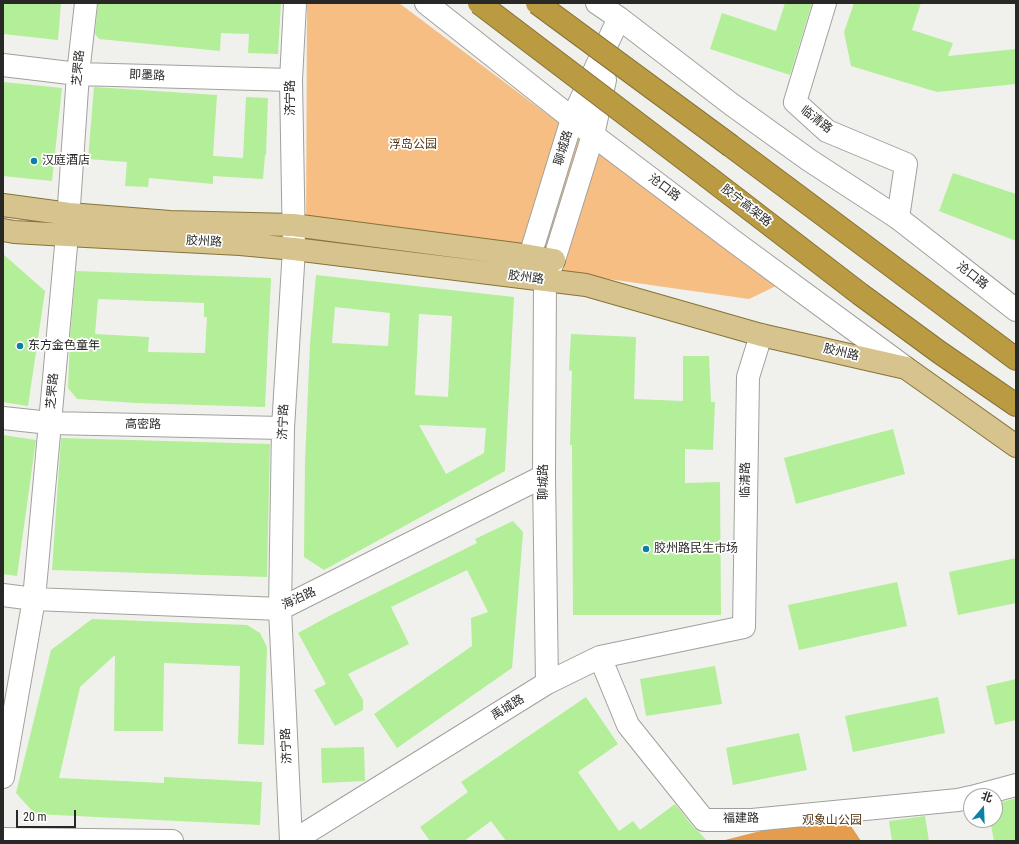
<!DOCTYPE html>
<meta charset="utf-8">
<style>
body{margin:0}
#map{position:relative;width:1019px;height:844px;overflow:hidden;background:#f0f1ed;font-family:"Roboto Condensed","Noto Sans SC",sans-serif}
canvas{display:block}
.frame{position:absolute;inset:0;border:4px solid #282927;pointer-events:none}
.north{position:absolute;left:963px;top:788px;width:40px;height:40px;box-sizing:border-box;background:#fff;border:1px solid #a9a9a9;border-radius:50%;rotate:19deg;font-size:11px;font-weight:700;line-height:16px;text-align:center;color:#282927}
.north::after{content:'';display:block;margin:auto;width:14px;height:18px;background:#0d7fa7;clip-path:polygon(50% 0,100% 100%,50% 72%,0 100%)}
.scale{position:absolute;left:16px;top:810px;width:60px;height:18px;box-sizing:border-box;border:2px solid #282927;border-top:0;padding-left:5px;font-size:12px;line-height:14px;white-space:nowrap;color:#282927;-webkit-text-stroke:3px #fff;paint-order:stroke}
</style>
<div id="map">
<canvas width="1019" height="844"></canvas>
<div class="frame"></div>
<div class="north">北</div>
<div class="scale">20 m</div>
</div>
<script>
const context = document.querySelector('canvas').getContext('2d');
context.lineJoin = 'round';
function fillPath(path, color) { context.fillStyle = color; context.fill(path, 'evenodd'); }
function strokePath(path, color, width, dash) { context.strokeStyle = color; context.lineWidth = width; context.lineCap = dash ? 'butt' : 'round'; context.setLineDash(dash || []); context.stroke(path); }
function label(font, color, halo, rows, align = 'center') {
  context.font = font + ' "Roboto Condensed","Noto Sans SC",sans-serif'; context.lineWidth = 3.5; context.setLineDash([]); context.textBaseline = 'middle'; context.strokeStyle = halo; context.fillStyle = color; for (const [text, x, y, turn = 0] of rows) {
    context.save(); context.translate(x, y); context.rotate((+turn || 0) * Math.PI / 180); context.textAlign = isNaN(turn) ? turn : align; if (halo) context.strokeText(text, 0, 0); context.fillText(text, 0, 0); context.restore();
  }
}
const green = new Path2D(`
 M 307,3 L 399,3 L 776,286 L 749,299 L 306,236 Z`);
const forest = new Path2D(`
 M 847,820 L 861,841 L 721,841 L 800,821 Z`);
const building = new Path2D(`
 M 3,3 L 61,3 L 58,40 L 3,34 Z
 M 98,3 L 281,3 L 278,54 L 248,53 L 249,34 L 221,33 L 220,51 L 99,39 L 95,34 Z
 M 785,3 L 812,3 L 790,75 L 710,49 L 722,13 L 776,31 Z
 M 854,3 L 921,3 L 912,30 L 953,43 L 948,56 L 1016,49 L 1016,84 L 937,92 L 851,66 L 844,32 Z
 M 3,82 L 62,88 L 52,181 L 3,176 Z
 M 94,87 L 217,95 L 213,156 L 243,158 L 246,97 L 268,98 L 266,155 L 265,155 L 263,179 L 213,176 L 213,184 L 149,178 L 148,187 L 125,186 L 127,162 L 88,159 Z
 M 953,173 L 1016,194 L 1016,241 L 939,211 Z
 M 3,254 L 45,291 L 28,406 L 3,402 Z
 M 76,271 L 271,278 L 265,407 L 136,403 L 77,399 L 68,388 L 70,337 ZM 98,299 L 204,303 L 204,317 L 207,317 L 205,353 L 148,352 L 149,337 L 95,334 Z
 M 316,275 L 514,297 L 505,471 L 324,570 L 304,557 L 305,462 L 310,343 ZM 335,307 L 390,313 L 388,346 L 332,343 ZM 419,314 L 452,316 L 448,397 L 415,395 ZM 419,425 L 486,428 L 484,453 L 446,474 Z
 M 571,334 L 636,337 L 634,399 L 683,401 L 683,356 L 709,356 L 711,402 L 715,402 L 713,450 L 685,449 L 685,483 L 720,482 L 721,615 L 573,615 L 572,445 L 570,445 L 572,371 L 569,370 Z
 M 893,429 L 905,474 L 796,504 L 784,458 Z
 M 3,435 L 36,440 L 17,576 L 3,574 Z
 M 61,438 L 270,444 L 267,577 L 52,570 Z
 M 513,521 L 523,532 L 520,571 L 512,668 L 397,748 L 374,714 L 472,646 L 471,618 L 488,612 L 467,570 L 391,607 L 409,644 L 348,674 L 363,700 L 363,710 L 335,726 L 314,690 L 326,684 L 298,633 L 333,614 L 477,543 L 475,539 Z
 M 1016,558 L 1016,603 L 958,615 L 949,572 Z
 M 897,582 L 907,626 L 799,650 L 788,605 Z
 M 92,619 L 247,625 L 260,633 L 267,647 L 264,745 L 238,744 L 240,666 L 164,663 L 163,731 L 114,731 L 115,655 L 80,687 L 59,778 L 164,783 L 164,777 L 262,782 L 260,825 L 35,814 L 16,793 L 51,650 Z
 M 715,666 L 722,704 L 646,716 L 640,679 Z
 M 1016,679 L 1016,720 L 995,725 L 986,686 Z
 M 586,697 L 618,744 L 578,772 L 619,831 L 633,821 L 640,830 L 675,804 L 694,828 L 699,832 L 707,841 L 506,841 L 491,821 L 464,841 L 430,841 L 420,827 L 468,792 L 461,782 Z
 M 938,697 L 945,733 L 853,752 L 845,716 Z
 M 799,733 L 807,770 L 733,785 L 726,748 Z
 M 364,747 L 365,781 L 322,783 L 321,748 Z
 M 1016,798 L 1016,841 L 994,841 L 990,820 L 995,820 L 995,804 Z
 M 925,816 L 929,841 L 892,841 L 889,821 Z`);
const street = new Path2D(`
 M 825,3 L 795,102 L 827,131 L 906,164 L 898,218
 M 3,65 L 78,74 L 291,80
 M 545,280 L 544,476 L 547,683
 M 3,418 L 50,423 L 283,428
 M 3,595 L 34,599 L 280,609 L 544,476
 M 600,657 L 628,725 L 704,820 L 752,820 L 958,800 L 971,797
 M 3,777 L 34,599 L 67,235 L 78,74 L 86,3
 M 975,796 L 1016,785
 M 3,839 L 172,841
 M 291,841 L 280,609 L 283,428 L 294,249 L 291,80 L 295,3
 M 293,841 L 547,683 L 600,657 L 744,627 L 748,377 L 761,335`);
const secondary = new Path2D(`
 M 426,3 L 593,135 L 736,243 L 906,368
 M 597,3 L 619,18 L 731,104 L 809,160 L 898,218 L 1016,310
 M 540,272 L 530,256 L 572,119 L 619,18
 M 546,278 L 554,260 L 593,135 L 605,80`);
const primary = new Path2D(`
 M 3,205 L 69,214 L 170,222 L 293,225 L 530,256 L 554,260
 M 3,230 L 14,232 L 67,235 L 240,244 L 294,249 L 586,285 L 761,335 L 906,368 L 1016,446`);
const highway = new Path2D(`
 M 731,146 L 1016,359
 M 708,177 L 860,294 L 939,352 L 1016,405`);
const highwayBridge = new Path2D(`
 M 479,3 L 708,177
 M 537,3 L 731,146`);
const markers = [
 [34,161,4,"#0d7fa7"],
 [20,346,4,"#0d7fa7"],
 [646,549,4,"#0d7fa7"]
];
const streetNames = [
 ["芝罘路",79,68,-85],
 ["即墨路",147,76,2],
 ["济宁路",291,98,-90],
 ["临清路",816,120,38],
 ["聊城路",564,148,-73],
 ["沧口路",664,188,37],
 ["胶宁高架路",746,206,38],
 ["胶州路",204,242,3],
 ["沧口路",972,276,38],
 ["胶州路",526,278,7],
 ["胶州路",841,353,13],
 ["芝罘路",53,391,-85],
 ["济宁路",284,422,-88],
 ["高密路",143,425,1],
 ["临清路",746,480,-89],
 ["聊城路",544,482,-90],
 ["海泊路",299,599,-25],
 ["禹城路",508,708,-32],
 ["济宁路",287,746,-93],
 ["福建路",741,819,-1]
];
const parkNames = [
 ["浮岛公园",413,145],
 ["观象山公园",832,821]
];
const poiNames = [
 ["汉庭酒店",42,161],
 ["东方金色童年",28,346],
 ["胶州路民生市场",654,549]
];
fillPath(green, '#f7be84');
fillPath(forest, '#e49d4d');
fillPath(building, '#b3ee98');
strokePath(street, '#a0a19d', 24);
strokePath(secondary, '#a0a19d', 24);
strokePath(primary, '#877338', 24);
strokePath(highway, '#877338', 24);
strokePath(street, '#fff', 22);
strokePath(secondary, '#fff', 22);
strokePath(primary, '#d6c38d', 22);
strokePath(highway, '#ba9b41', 22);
strokePath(highwayBridge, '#877338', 24, []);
strokePath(highwayBridge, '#ba9b41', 22);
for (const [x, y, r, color] of markers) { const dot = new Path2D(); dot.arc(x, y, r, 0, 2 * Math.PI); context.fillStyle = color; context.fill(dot); strokePath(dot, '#fff', 1.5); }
label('12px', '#282927', '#fff', streetNames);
label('12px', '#543716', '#fff', parkNames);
label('12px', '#282927', '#fff', poiNames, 'left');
</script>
